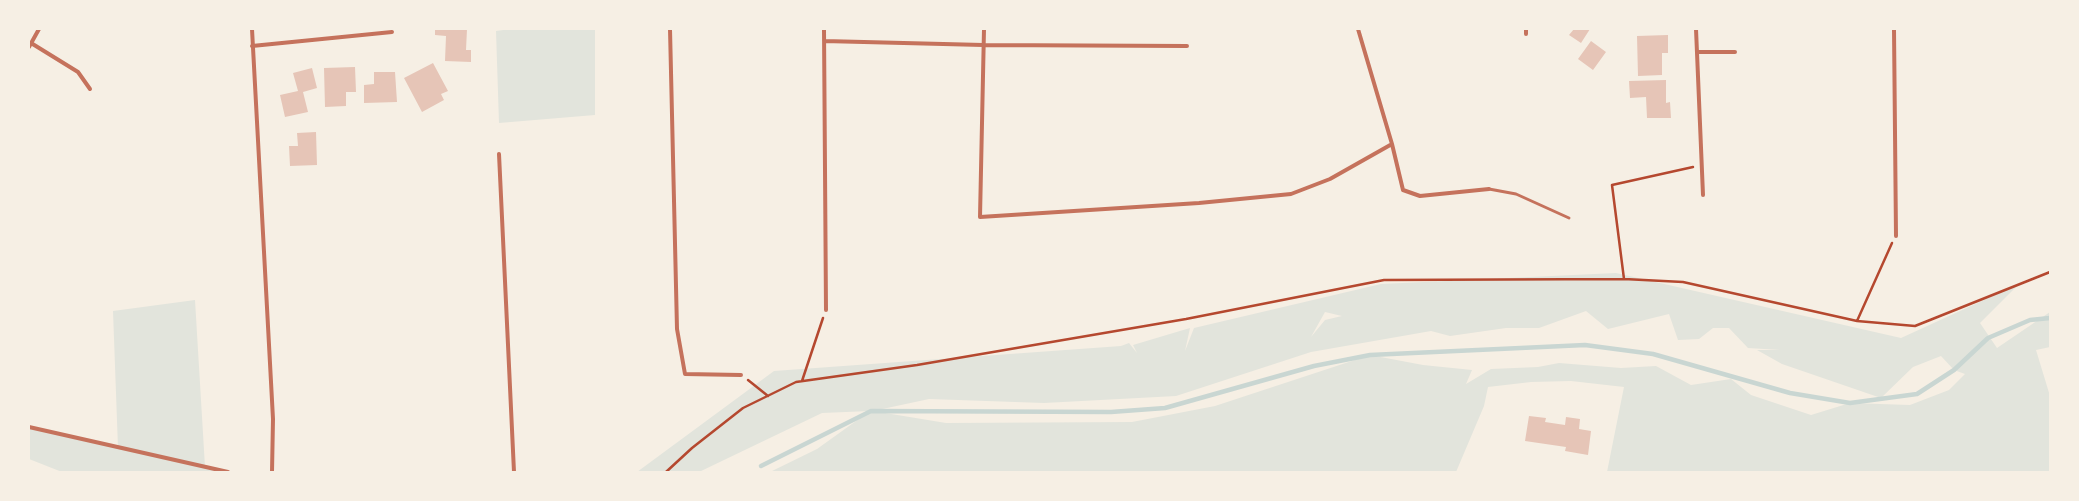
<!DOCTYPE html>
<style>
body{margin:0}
#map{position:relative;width:2079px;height:501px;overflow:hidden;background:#f6efe4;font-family:"IBM Plex Sans",sans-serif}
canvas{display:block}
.frame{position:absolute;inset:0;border:30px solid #f6efe4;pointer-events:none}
</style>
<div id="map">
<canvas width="2079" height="501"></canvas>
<div class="frame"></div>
</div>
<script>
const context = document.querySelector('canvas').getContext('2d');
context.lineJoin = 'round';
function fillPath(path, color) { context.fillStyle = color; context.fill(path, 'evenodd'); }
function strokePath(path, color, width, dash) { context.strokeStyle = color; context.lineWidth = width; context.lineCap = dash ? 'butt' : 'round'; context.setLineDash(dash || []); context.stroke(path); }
const green = new Path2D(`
 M 511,29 L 595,29 L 595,115 L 499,123 L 496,31 Z
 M 1616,273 L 1901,338 L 2019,284 L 1980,323 L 1997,348 L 2050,312 L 2050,347 L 2036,350 L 2050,396 L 2050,472 L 1607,472 L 1624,387 L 1571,381 L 1531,382 L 1488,387 L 1484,406 L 1456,472 L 770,472 L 817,449 L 870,411 L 822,413 L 699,472 L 637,472 L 774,371 L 1121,346 L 1129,343 L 1137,353 L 1133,345 L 1190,328 L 1185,351 L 1194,328 L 1381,284 ZM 1586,311 L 1608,329 L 1669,314 L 1678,340 L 1699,339 L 1713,328 L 1729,328 L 1748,348 L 1780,350 L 1757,350 L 1782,364 L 1881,398 L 1913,367 L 1941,356 L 1954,370 L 1965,374 L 1949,390 L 1910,405 L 1850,403 L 1811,415 L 1751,395 L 1731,379 L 1691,385 L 1656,366 L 1621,368 L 1559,363 L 1538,367 L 1491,369 L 1466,384 L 1472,370 L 1423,365 L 1370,355 L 1215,406 L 1132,422 L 946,423 L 873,411 L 929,399 L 1044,403 L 1176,396 L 1311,352 L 1431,331 L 1450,336 L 1506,328 L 1539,328 ZM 1325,312 L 1342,316 L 1325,320 L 1311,337 Z
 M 195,300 L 205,467 L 228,472 L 62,472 L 29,459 L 29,427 L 118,448 L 113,311 Z`);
const stream = new Path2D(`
 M 761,466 L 871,411 L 1111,412 L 1165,408 L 1314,366 L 1370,355 L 1585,345 L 1653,354 L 1790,393 L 1850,403 L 1917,394 L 1954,370 L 1988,338 L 2030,320 L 2050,318`);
const building = new Path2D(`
 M 435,29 L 467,29 L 466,50 L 471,50 L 471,62 L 445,61 L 446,36 L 435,35 Z
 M 1574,29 L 1590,29 L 1581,43 L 1569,35 Z
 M 1668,35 L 1668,53 L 1662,53 L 1662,75 L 1638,76 L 1637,36 Z
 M 1591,41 L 1606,52 L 1593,70 L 1578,59 Z
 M 433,63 L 448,91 L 441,94 L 444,100 L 422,112 L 404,78 Z
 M 355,67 L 356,92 L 346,92 L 346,106 L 325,107 L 324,68 Z
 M 312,68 L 317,88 L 303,92 L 308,112 L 285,117 L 280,95 L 298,91 L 293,73 Z
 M 374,72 L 395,72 L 397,102 L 364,103 L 364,85 L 374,84 Z
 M 1666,80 L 1666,103 L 1670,102 L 1671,118 L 1647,118 L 1646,97 L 1630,98 L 1629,81 Z
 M 316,132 L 317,165 L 290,166 L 289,146 L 298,146 L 297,133 Z
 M 1529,416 L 1546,418 L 1545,422 L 1565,425 L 1566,417 L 1580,419 L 1579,429 L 1591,431 L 1588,455 L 1565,451 L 1566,447 L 1525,441 Z`);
const path = new Path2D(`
 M 1624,279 L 1612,185 L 1693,167
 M 1857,321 L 1892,243
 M 748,380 L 768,396
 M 802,381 L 823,318
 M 666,472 L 692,448 L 743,408 L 796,382 L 917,365 L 1186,319 L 1384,280 L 1624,279 L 1683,282 L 1857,321 L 1915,326 L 2050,272`);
const service = new Path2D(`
 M 1489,189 L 1516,194 L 1569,218`);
const minor = new Path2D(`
 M 252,29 L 273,419 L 272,472
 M 670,29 L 677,329 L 685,374 L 741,375
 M 824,29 L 826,310
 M 984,29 L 980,217 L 1199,203 L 1291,194 L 1330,179 L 1392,144
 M 1358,29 L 1392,144 L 1403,190 L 1420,196 L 1489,189
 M 1696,29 L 1703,195
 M 1894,29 L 1896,236
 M 1526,34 L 1526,29
 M 824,41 L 983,45 L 1187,46
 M 31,43 L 78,72 L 90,89
 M 252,46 L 392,32
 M 29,47 L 39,29
 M 1697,52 L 1735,52
 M 499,154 L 514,472
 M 29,427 L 228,472`);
fillPath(green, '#e2e4dc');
strokePath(stream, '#c9d6d2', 4.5);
fillPath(building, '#e6c5b7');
strokePath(path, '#b5482f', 2.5);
strokePath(service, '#c5725c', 3);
strokePath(minor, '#c5725c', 4);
</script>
